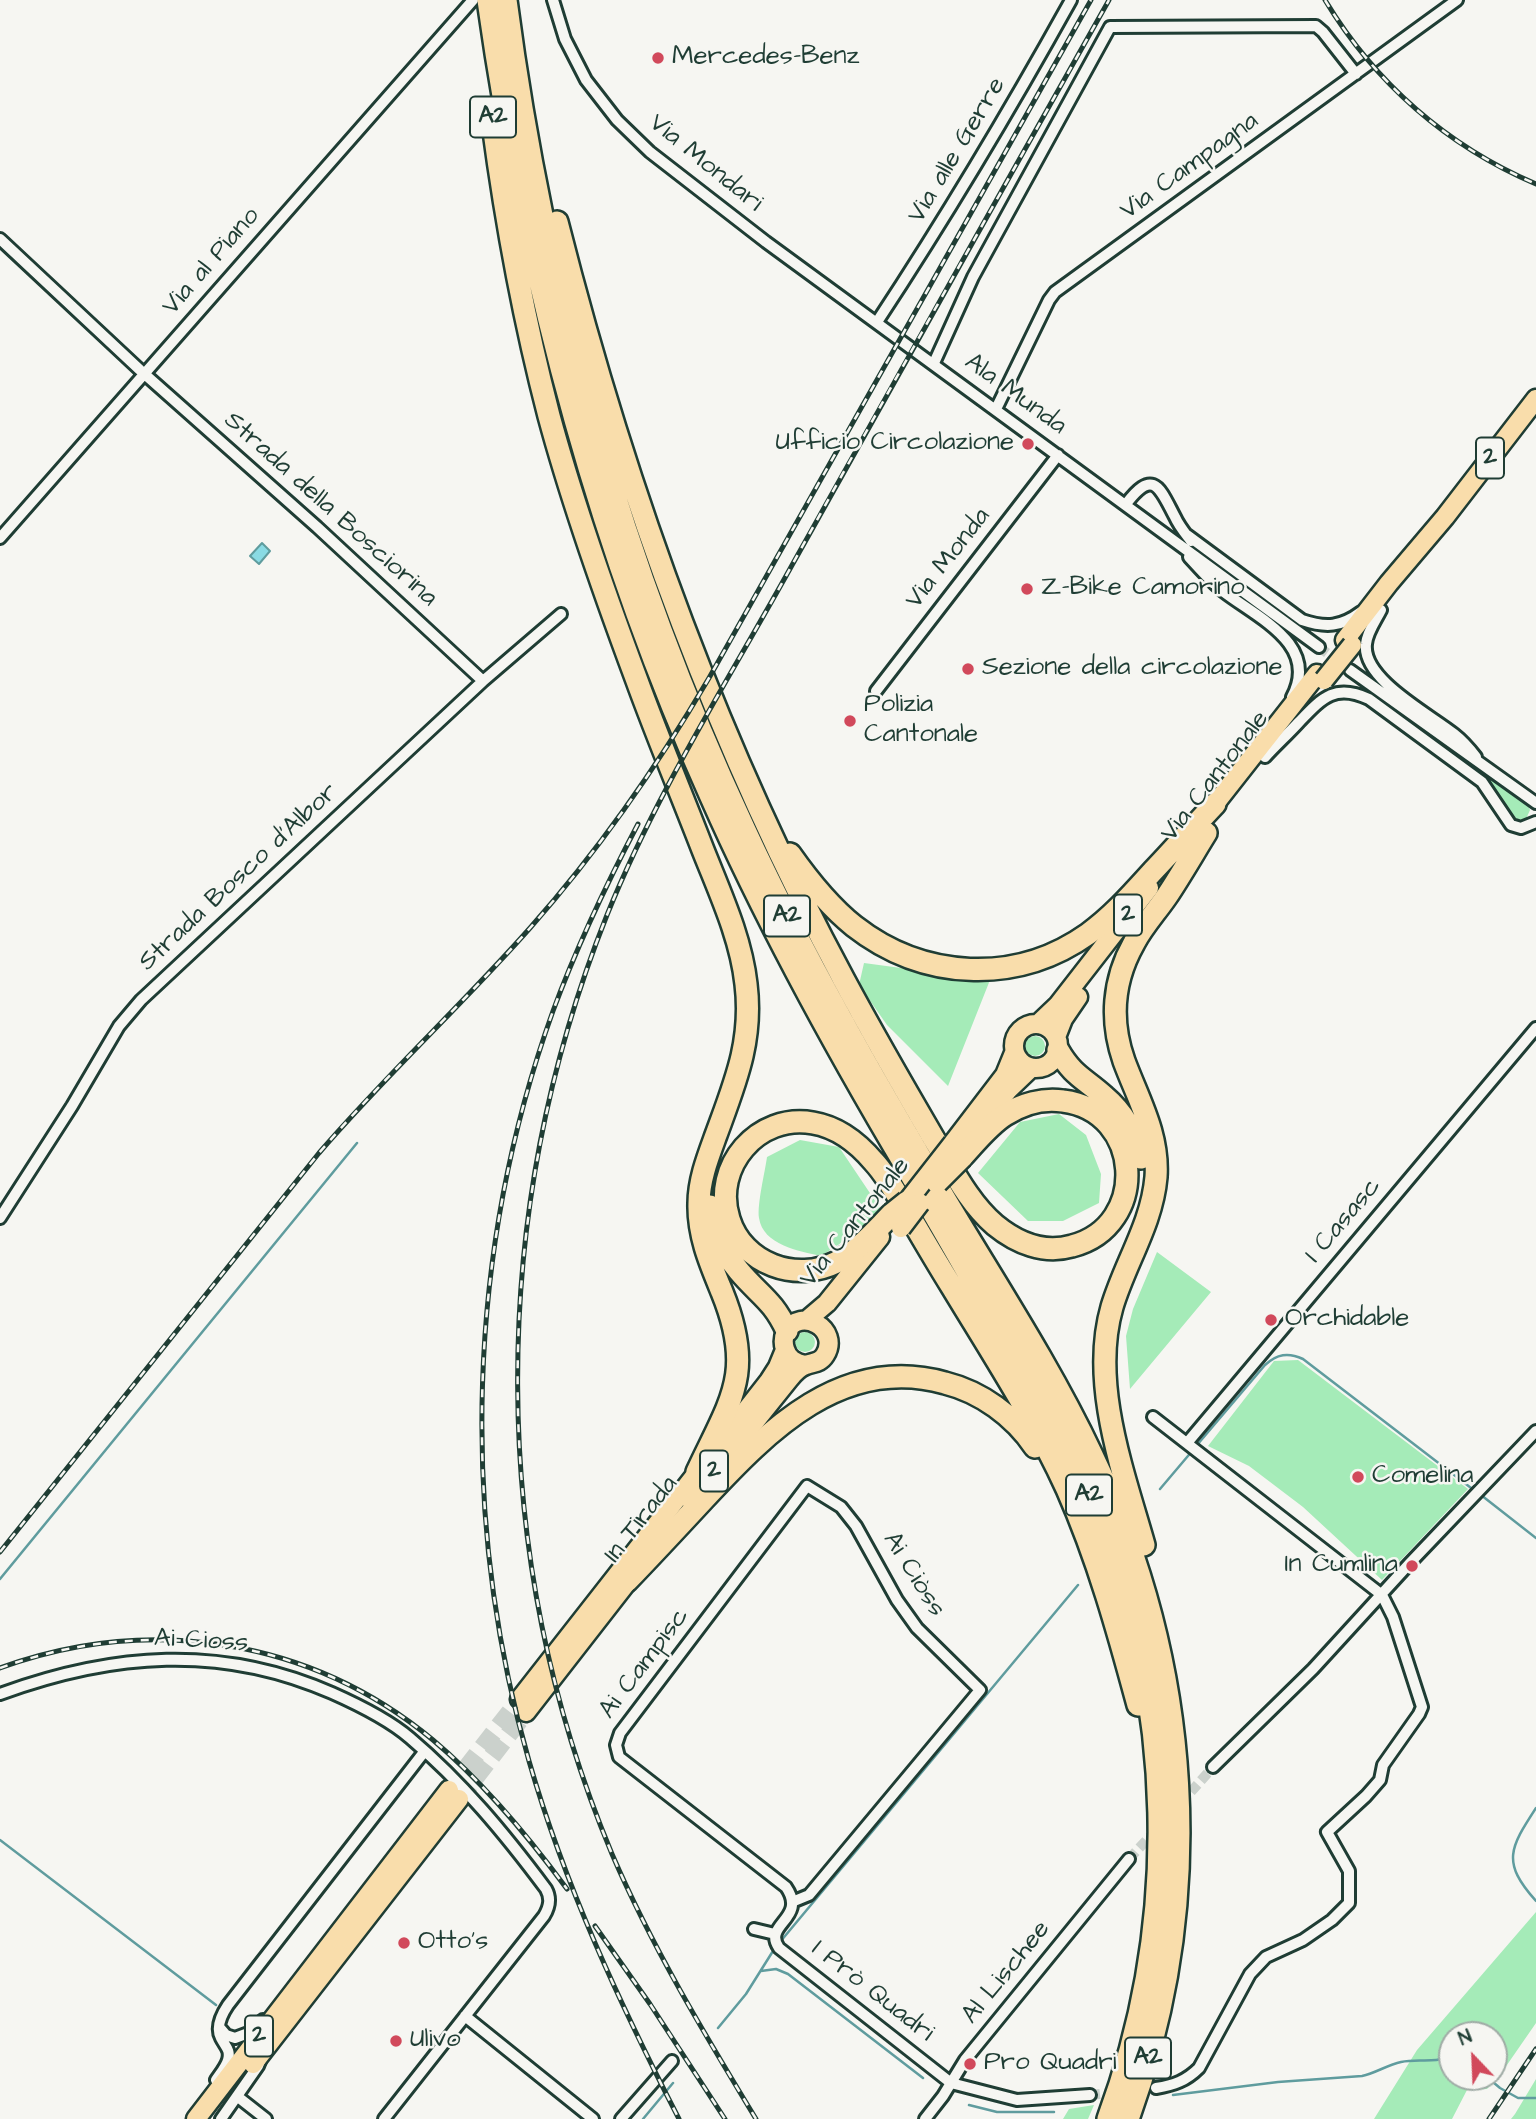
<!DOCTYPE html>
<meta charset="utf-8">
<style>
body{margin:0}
#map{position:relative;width:1536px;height:2119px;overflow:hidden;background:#f6f6f2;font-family:"Architects Daughter",sans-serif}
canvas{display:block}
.north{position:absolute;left:1438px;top:2021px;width:70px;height:70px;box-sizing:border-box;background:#f6f6f2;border:2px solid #a0aca6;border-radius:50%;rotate:337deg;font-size:19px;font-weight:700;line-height:28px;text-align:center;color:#1f3d34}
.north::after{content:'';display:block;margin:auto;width:24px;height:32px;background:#d1495b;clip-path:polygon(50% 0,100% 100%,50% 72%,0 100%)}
</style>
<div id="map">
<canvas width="1536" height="2119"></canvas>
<div class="north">N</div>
</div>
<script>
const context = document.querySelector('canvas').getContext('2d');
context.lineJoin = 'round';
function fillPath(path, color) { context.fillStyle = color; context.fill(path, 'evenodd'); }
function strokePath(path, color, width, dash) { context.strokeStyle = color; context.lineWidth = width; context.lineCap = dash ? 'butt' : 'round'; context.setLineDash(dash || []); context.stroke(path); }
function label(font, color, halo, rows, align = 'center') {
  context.font = font + ' "Architects Daughter",sans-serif'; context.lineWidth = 5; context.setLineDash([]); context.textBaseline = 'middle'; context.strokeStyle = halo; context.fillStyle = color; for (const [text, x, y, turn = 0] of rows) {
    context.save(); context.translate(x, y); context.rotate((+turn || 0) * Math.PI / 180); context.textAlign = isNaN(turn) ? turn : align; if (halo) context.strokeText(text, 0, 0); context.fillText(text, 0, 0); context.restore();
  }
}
const green = new Path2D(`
 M 1485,772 L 1528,805 L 1530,810 L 1526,819 L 1518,822 L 1511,818 Z
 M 864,963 L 990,980 L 948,1086 L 887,1025 L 859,985 Z
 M1025 1046a10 10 0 1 1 20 0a10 10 0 1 1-20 0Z
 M 1059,1114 L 1086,1135 L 1101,1174 L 1099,1203 L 1063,1221 L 1028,1221 L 978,1173 L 1020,1122 Z
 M 800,1140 L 839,1147 L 880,1208 L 858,1232 L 821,1256 C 799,1251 763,1245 759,1218 C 757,1204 765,1172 767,1157 Z
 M 1157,1252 L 1211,1292 L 1130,1389 L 1126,1336 L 1133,1309 Z
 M795 1342a10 10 0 1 1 20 0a10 10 0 1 1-20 0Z
 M 1298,1360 L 1468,1489 L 1382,1580 L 1303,1507 L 1249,1466 L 1208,1446 L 1274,1361 Z
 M 1536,1912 L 1536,2023 L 1500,2075 L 1487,2089 L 1467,2090 L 1452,2119 L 1374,2119 L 1417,2050 ZM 1452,2035 L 1494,2035 L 1494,2077 L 1452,2077 Z
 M 1536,2079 L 1536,2119 L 1511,2119 L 1515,2114 Z
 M 1094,2105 L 1088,2119 L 1063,2119 L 1069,2109 Z`);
const water = new Path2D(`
 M 262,543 L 270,551 L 259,564 L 250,556 Z`);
const stream = new Path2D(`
 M 1197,1445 L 1265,1365 C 1277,1354 1288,1352 1303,1359 L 1475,1491
 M 1160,1489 L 1193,1450
 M 1481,1495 L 1536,1538
 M 0,1579 L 357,1143
 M 1536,1808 C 1510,1848 1501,1862 1536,1901
 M 0,1840 L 216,2005
 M 780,1942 L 1078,1585
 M 761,1971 L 776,1969 L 788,1974 L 923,2078
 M 718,2028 L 746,1994 L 773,1951
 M 1487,2077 L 1500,2088 L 1518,2098 L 1536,2098
 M 1173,2095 L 1278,2082 L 1362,2076 C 1376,2073 1387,2065 1401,2062 C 1418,2058 1433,2064 1452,2056
 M 969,2105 L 997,2112 L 1054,2112
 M 643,2119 L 673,2083`);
const minorTunnel = new Path2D(`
 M 1319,647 L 1342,664
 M 1181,1803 L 1213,1767
 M 1129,1859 L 1156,1830
 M 1090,2095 L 1118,2092`);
const primaryTunnel = new Path2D(`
 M 449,1790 L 520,1699
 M 459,1799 L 526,1712`);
const minor = new Path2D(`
 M 553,0 L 565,39 L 586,80 L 617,120 L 650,152 L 766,242 L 1319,647
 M 0,239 L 140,370 L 317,527 L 483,681
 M 877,322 C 946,217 1010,110 1071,0
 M 934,363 L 973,277 L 1110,27 L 1316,26 L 1323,32 L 1356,74
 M 996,409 L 1049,300 L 1055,292 L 1457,0
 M 1126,504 C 1154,467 1160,489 1175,517 C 1179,526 1185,533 1191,541
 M 1187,535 L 1302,620 C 1326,628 1341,627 1361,612
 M 0,538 L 473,0
 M 1189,557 C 1200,569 1211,582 1224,592 C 1258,618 1320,645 1292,697
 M 1381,610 C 1376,620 1367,632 1366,644 C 1362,679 1429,714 1454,734 C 1463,741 1469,748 1476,757
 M 1350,670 L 1536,803
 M 876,691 L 1058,455
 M 1265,757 C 1276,745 1288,734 1299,722 C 1322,698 1335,683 1369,699 L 1482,782 L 1511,825 L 1521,828 L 1536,822
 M 0,1218 L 72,1106 L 119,1026 L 141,1000 L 483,681 L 561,614
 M 1153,1417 L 1382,1595 L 1393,1617 L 1422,1707 L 1419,1714 L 1383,1765 L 1380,1780 L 1366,1796 L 1327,1832 L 1349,1871 L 1349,1903 L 1332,1920 L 1303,1940 L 1266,1957 L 1250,1974 L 1199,2068 C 1186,2081 1174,2085 1156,2088
 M 1187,1443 L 1536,1028
 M 0,1694 C 112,1653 221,1644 332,1693 C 359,1705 388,1719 410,1738 C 462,1782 505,1834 546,1889 C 551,1898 550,1906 544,1916 L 384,2119
 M 1213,1767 L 1313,1669 L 1409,1564 L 1536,1431
 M 792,1902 L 809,1895 L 980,1690 L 917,1628 L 897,1600 L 856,1526 L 841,1507 L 807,1486 L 620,1733 L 616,1745 L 619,1757 L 786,1887 C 808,1919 762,1924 779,1948 L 951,2083 L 1017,2100 L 1090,2095
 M 754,1929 L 775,1934
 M 465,2016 L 593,2119
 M 220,2028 L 226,2035 L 235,2038 L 251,2032 L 263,2020
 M 216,2080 C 220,2074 226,2067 228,2060 C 231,2050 225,2046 221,2038 C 215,2027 222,2014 228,2005 L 424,1752
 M 238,2097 L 266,2119
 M 221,2119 L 258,2066 L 260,2061
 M 621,2119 L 672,2061
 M 925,2119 L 943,2096 L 965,2060 L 1129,1859`);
const primary = new Path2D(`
 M 1345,640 L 1389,583 L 1445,517 L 1536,399
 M 1207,814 L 1317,674
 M1014 1046a22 22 0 1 1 44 0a22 22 0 1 1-44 0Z
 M 1038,1024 L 1058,1005 L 1149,888
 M 1056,1037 L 1063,1019 L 1078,997
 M 976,1131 L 1008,1090 L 1031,1068
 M 953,1143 L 1005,1075 L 1014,1053
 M 807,1320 L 827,1303 L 880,1237
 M 691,1501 L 789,1379 C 793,1374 800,1367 806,1365 C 814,1362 820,1363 825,1355 C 841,1329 800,1306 786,1332 C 783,1338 783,1343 785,1349 C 788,1359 795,1363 805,1365
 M 520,1699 L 769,1381 L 778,1367 L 785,1350
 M 526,1712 L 635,1572
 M 253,2064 L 459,1799
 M 196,2119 L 449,1790`);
const motorway = new Path2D(`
 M 488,0 C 527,275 597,544 711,797 C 768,926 836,1049 908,1170 C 941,1225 972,1281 1005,1337 C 1037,1393 1070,1448 1095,1508 C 1175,1703 1181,1921 1108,2119
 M 506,0 C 543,286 622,567 744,828 C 803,956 873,1078 945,1199 C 995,1283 1050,1366 1092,1455 C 1192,1664 1208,1900 1128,2119
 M 493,124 C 506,222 524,320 549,416 C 573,505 604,592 636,678 C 657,736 681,793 703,850 C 720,893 741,938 746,984 C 753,1041 735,1083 716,1135 C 708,1157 699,1180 699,1203 C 698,1235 710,1263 722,1292 C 755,1373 731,1399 697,1472
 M 557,222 C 623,483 716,742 844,980 C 873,1034 903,1086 934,1139 C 952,1168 968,1202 995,1225 C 1017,1243 1044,1254 1072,1246 C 1150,1226 1143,1111 1063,1101 C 1043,1098 1022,1104 1005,1115 C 989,1125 975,1143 962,1157
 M 790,854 C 809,881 829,906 854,926 C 923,980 1016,985 1088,934 C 1113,916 1133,893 1153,871 C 1174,849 1194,826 1215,804
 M 1058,1050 C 1073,1076 1084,1078 1105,1097 C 1124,1113 1135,1134 1141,1158
 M 710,1206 C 714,1230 723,1252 739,1271 C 759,1295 773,1300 787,1331
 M 892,1214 C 875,1231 859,1250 837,1262 C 796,1283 743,1264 729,1219 C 712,1167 758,1113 813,1123 C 837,1127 858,1143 874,1162 C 888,1177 898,1197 909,1215 C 923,1239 937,1263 952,1287 C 992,1353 1035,1419 1067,1489 C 1098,1559 1118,1631 1138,1705
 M 1144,1545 C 1123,1471 1090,1383 1112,1307 C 1125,1263 1152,1224 1156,1177 C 1159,1134 1138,1099 1124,1061 C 1110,1021 1113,980 1134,943 C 1143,926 1156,912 1167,896 C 1181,875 1193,854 1206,833
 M 627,1581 C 653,1554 679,1526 704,1499 C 768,1430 843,1354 945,1383 C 981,1392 1014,1416 1035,1447`);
const rail = new Path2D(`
 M 1325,0 C 1375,83 1447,146 1536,184
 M 638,824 C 606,885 577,946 553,1011 C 467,1250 459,1517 529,1761 C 565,1886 620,2004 679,2119
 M 0,1552 L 319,1153 C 386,1075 462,1005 530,928 C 598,851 657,767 709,678 L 1091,0
 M 0,1668 C 149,1614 310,1638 433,1740 C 484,1783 528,1836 567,1889
 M 595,1926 L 650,2004 L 725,2119
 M 756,2119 C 704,2033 652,1947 612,1854 C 487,1555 487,1216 607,915 C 656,793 728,681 791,567 C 896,377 1003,189 1109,0
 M 1489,2119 L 1536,2049`);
const primaryBridge = new Path2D(`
 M 1324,680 L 1352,645
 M 899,1212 L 953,1143
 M 901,1228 L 920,1203`);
const motorwayBridge = new Path2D(`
 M 937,1182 L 962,1157
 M 892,1214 L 907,1202`);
const markers = [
 [658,58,7,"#d1495b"],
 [1028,444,7,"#d1495b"],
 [1027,589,7,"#d1495b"],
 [968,669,7,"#d1495b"],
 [850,721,7,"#d1495b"],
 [1271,1320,7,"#d1495b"],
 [1358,1477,7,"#d1495b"],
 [1412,1566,7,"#d1495b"],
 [404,1943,7,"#d1495b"],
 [396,2041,7,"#d1495b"],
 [970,2064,7,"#d1495b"]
];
const shields = [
 [493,117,46],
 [1490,458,28],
 [1128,915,28],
 [787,916,46],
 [714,1471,28],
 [1089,1495,46],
 [259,2036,28],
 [1148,2058,46]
];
const shieldNames = [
 ["A2",493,117],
 ["2",1490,458],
 ["2",1128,915],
 ["A2",787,916],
 ["2",714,1471],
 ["A2",1089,1495],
 ["2",259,2036],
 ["A2",1148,2058]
];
const poiNames = [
 ["Mercedes-Benz",672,58],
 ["Ufficio Circolazione",1014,444,"right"],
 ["Z-Bike Camorino",1041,589],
 ["Sezione della circolazione",982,669],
 ["Polizia",864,706],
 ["Cantonale",864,736],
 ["Orchidable",1285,1320],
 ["Comelina",1372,1477],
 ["In Cumlina",1398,1566,"right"],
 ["Otto's",418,1943],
 ["Ulivo",410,2041],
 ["Pro Quadri",984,2064]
];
const streetNames = [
 ["Via alle Gerre",958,151,-59],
 ["Via Mondari",705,164,39],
 ["Via Campagna",1190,167,-36],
 ["Via al Piano",212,262,-49],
 ["Ala Munda",1015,395,36],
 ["Strada della Bosciorina",330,510,42],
 ["Via Monda",949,559,-52],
 ["Via Cantonale",1216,777,-52],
 ["Strada Bosco d'Albor",239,878,-43],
 ["I Casasc",1344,1221,-50],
 ["Via Cantonale",856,1223,-51],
 ["In Tirada",642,1520,-52],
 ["Ai Ciòss",913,1575,58],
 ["Ai Cioss",201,1642,3],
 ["Ai Campisc",645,1664,-53],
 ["Al Lischee",1007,1973,-51],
 ["I Prò Quadri",872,1992,38]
];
fillPath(green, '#a5ebb8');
fillPath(water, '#8adbe4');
strokePath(water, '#5f9c9e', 2);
strokePath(stream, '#5f9c9e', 2.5);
strokePath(minorTunnel, '#cbd1cc', 10, [10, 5]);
strokePath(primaryTunnel, '#cbd1cc', 18, [18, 9]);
strokePath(minor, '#1f3d34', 16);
strokePath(primary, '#1f3d34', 23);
strokePath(motorway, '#1f3d34', 26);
strokePath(minor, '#f6f6f2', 10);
strokePath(primary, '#f9ddab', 18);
strokePath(motorway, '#f9ddab', 21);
strokePath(rail, '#1f3d34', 5);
strokePath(rail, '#f6f6f2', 2.5, [8]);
strokePath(primaryBridge, '#1f3d34', 23, []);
strokePath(motorwayBridge, '#1f3d34', 26, []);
strokePath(primaryBridge, '#f9ddab', 18);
strokePath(motorwayBridge, '#f9ddab', 21);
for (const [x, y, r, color] of markers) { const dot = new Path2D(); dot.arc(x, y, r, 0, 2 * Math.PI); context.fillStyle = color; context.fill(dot); strokePath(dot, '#f6f6f2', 2.5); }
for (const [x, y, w] of shields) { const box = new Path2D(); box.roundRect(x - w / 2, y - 20.5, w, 41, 5); context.fillStyle = '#f6f6f2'; context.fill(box); strokePath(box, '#1f3d34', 2); }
label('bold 24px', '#1f3d34', null, shieldNames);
label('26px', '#1f3d34', '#f6f6f2', poiNames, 'left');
label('26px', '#1f3d34', '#f6f6f2', streetNames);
</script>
